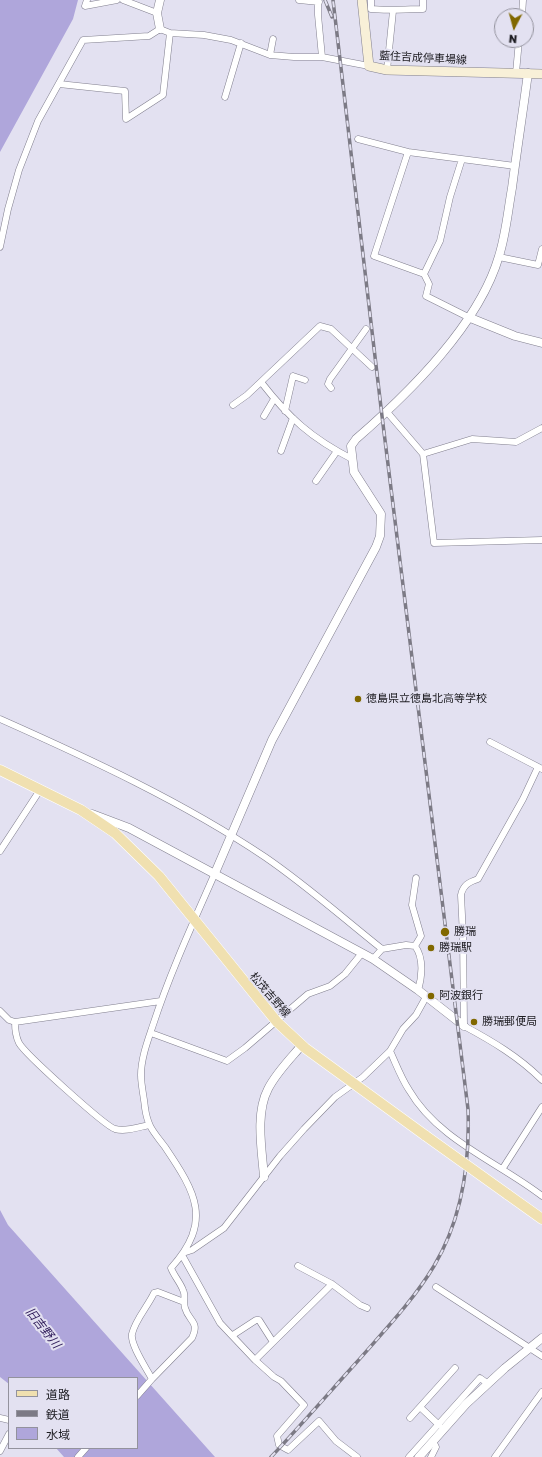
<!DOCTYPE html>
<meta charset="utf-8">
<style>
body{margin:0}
#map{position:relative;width:542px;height:1457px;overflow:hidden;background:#e3e1f1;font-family:"Golos Text","Noto Sans JP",sans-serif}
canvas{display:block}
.legend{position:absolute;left:8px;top:1377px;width:130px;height:72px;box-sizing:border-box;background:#e3e1f1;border:1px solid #93929d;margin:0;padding:5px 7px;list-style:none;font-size:12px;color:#1c1b20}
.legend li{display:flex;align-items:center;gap:8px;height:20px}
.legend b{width:20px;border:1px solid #93929d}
.north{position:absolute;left:494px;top:8px;width:40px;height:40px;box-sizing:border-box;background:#e3e1f1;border:1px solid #93929d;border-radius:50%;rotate:186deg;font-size:11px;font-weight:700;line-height:16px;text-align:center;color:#1c1b20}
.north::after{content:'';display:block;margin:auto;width:14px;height:18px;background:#816800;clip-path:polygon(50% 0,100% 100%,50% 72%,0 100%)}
</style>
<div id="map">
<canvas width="542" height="1457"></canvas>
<ul class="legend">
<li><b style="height:5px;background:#f0e0b0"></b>道路</li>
<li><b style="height:5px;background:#7c7a85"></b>鉄道</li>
<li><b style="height:11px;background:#afa6db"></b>水域</li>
</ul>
<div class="north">N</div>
</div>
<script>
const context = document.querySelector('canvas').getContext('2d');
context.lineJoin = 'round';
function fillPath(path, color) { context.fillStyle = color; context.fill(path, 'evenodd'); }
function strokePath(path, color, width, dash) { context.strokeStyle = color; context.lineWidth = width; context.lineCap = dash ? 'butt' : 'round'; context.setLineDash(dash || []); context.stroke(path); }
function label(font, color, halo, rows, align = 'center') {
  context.font = font + ' "Golos Text","Noto Sans JP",sans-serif'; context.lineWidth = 4; context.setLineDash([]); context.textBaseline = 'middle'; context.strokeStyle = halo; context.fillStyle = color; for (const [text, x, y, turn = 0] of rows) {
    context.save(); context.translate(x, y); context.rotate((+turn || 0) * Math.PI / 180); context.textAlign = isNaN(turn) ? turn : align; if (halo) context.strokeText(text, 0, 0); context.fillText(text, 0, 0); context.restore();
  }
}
const water = new Path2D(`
 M 0,0 L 78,0 L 73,19 L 0,152 Z
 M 0,1210 L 8,1225 L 215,1457 L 64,1457 L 56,1448 L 137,1448 L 137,1378 L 9,1378 L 9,1384 L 0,1377 Z`);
const minor = new Path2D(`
 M 87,0 L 85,6 L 117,0
 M 123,0 L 157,13
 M 299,0 L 319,2
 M 318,0 L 318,15 L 322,57
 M 371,0 L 371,9 C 389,11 405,9 423,9 L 423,0
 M 522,16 L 523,0
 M 270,55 L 273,39
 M 387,70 L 393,11
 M 516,73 L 519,40
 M 59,84 L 125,91 L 126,119 L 163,95 L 170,33
 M 225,97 L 241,43
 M 358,139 L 408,152
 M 0,247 L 8,209 L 19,170 L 38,121 L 83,40 L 149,36 L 160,29 L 170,33 L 204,35 L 231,40 L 270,55 L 294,57 L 322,57 L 369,66
 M 499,257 L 538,265 L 542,249
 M 424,274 L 440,241 L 450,197 L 462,159
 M 468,317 L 426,296 L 429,284 L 424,274 L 374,256 L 408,152 L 515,166
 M 261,382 C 289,418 311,438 352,459
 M 331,388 L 328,384 L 330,379 L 366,329
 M 233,405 L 247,395 L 320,326 L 331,329 L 372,367
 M 285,411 L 293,376 L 305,380
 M 387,412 L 423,454 L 434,543 L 542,540
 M 264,416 L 274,399
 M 281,451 L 293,418
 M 423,454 L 472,439 L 516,442 L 542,428
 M 316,481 L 337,451
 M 0,719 C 90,759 183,802 265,857 C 306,885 343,918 382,949
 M 490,742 L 542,769
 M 538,767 L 523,799 L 478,879 C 469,882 463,885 461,895 L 463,936 L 464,1026 C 492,1041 519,1057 542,1080
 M 0,851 L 40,790
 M 416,878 L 412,905 L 421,936 L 415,946 C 424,958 422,977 418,990
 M 373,959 L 382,949 L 406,945 L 415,946
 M 0,1011 L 9,1020 L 15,1022 L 161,1001
 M 15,1022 C 15,1029 16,1037 19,1043 C 25,1054 105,1126 115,1129 C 126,1132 139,1127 149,1125
 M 151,1033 L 227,1061 L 245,1048 L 308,994 L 330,986 L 345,974 L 362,953
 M 390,1051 C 396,1064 401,1078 409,1090 C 438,1140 498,1162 542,1196
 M 503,1168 L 542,1107
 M 183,1253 L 192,1250 L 224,1228 L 280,1156 L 304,1129 L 335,1097 L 363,1077 L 390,1051 L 403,1029 L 416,1015 L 426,997
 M 182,1255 L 220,1323 L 255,1360 L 274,1377 L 281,1381 L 304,1405 L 277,1436 L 279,1445 L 288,1450 L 319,1421 L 336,1441 L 357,1457
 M 298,1266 L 332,1284 L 360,1305 L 367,1308
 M 436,1287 L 542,1356
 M 233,1335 L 256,1320 L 259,1320 L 273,1342
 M 255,1360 L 332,1284
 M 152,1379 L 192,1338 C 200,1321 189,1322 185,1308 C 183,1302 186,1295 183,1290 C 180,1282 174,1276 171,1268 C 213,1221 196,1193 165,1147 C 154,1132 148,1128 145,1108 C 144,1097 141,1085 141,1075 C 141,1058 148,1040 153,1025 C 170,973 193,923 215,873
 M 137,1396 L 152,1379 C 147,1369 130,1345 132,1334 C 135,1320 148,1306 154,1293 L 158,1292 L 184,1302
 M 420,1407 L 439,1425
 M 0,1418 L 9,1420
 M 410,1418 L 455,1368
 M 0,1451 L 9,1434
 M 78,1457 L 86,1448
 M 409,1457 L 480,1378 L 487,1383
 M 431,1457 L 436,1447 L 433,1441
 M 495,1457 L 542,1392`);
const tertiary = new Path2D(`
 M 160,0 L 157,13 L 160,29
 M 468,317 L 515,336 L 542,343
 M 92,814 L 129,828 L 373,959 L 418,990 L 464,1026
 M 215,873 L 272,740 L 376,547 L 380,536 L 381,514 L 354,472 L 351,446 L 356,439 C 409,393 479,325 499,256 C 506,234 508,210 512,188 C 517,149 523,111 528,73
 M 264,1177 C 262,1150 255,1114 268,1089 C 276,1073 290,1059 302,1045
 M 419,1457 L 466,1404 L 505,1368 L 542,1338`);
const secondary = new Path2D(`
 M 362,0 L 369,66 L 387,70 L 542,74`);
const primary = new Path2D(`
 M 0,770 L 81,810 L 115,833 L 159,876 L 277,1022 L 305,1048 L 426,1136
 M 507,1194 L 542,1219`);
const rail = new Path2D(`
 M 325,0 L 332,17
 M 271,1457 C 300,1426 328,1394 356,1363 C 383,1332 413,1301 434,1266 C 462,1219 470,1163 468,1109 L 382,416 L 333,0`);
const primaryBridge = new Path2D(`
 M 426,1136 L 507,1194`);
const markers = [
 [358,699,4,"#816800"],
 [445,932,5,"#816800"],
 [431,948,4,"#816800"],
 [431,996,4,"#816800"],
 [474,1022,4,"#816800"]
];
const streetNames = [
 ["藍住吉成停車場線",423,58,3],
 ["松茂吉野線",270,995,49]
];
const poiNames = [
 ["徳島県立徳島北高等学校",366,699],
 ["勝瑞",454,932],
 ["勝瑞駅",439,948],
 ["阿波銀行",439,996],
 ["勝瑞郵便局",482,1022]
];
const waterNames = [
 ["旧吉野川",43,1328,52]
];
fillPath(water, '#afa6db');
strokePath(minor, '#817f8e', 7);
strokePath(tertiary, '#817f8e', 9);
strokePath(secondary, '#817f8e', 10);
strokePath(primary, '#fff', 11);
strokePath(minor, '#fff', 6);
strokePath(tertiary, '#fff', 8);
strokePath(secondary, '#f8f0d8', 9);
strokePath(primary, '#f0e0b0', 10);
strokePath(rail, '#7c7a85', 3.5);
strokePath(rail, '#e3e1f1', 2, [6]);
strokePath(primaryBridge, '#fff', 11, []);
strokePath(primaryBridge, '#f0e0b0', 10);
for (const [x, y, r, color] of markers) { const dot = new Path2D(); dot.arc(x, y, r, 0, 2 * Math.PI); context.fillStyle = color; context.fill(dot); strokePath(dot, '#e3e1f1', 1.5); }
label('11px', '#1c1b20', '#e3e1f1', streetNames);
label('11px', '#1c1b20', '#e3e1f1', poiNames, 'left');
label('italic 12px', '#2d1a58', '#e3e1f1', waterNames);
</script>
